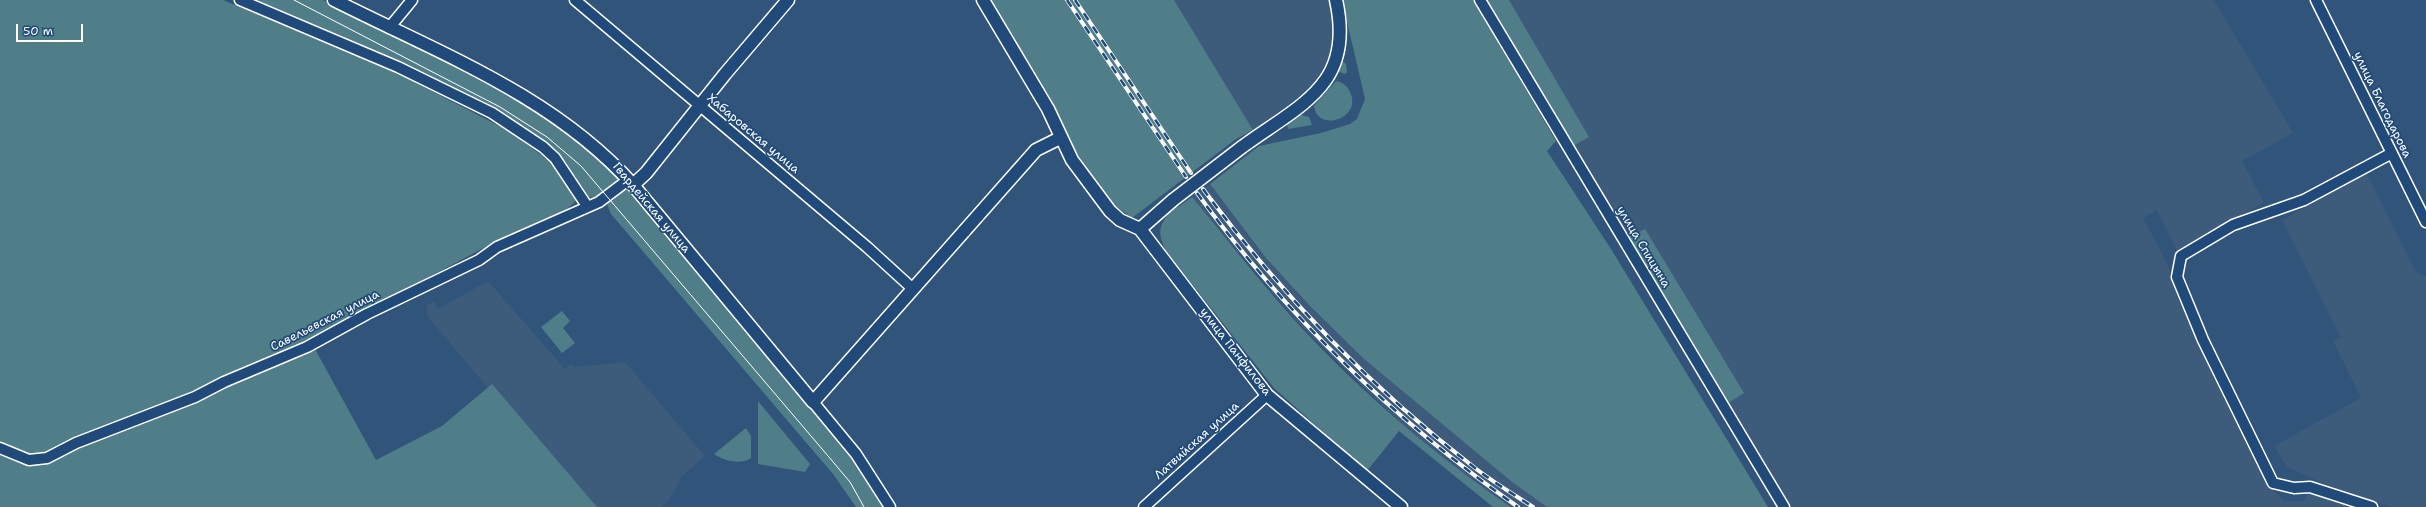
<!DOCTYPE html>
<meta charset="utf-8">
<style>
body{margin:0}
#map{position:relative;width:2426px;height:507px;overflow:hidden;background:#31547b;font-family:"Shantell Sans",sans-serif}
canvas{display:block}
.scale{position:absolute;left:16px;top:24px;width:67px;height:18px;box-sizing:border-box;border:2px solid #fff;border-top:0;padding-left:5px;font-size:12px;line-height:14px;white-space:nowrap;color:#fff;-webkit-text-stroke:3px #1f4a7a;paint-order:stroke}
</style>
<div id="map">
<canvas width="2426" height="507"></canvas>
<div class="scale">50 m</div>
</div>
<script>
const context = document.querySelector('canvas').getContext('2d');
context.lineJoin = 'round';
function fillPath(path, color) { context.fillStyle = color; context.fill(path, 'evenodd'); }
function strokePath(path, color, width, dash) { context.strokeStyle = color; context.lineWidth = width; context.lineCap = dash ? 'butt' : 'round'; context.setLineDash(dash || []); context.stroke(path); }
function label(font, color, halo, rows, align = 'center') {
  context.font = font + ' "Shantell Sans",sans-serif'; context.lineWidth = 3.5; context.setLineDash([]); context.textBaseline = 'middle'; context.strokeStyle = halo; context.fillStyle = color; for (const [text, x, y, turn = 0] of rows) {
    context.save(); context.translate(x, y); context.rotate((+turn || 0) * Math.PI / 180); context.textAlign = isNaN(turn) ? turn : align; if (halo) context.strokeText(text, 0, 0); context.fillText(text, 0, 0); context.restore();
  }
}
const built = new Path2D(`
 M 1174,0 L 1330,0 L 1334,17 L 1331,50 L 1326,63 L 1317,79 L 1304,93 L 1253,130 Z
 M 1509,0 L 2214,0 L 2293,133 L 2242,161 L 2264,202 L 2178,253 L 2157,210 L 2178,198 L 2143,218 L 2168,265 L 2177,297 L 2218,386 L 2268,484 L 2284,501 L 2304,501 L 2309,491 L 2360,507 L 1790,507 L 1573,146 L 1588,137 Z
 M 2366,173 L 2416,272 L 2426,276 L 2426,507 L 2391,507 L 2343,492 L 2287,467 L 2274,446 L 2361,398 L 2333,341 L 2341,337 L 2282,220 Z
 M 1210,184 L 1266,258 L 1311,307 L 1364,359 L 1512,482 L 1547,507 L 1511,507 L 1470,479 L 1403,426 L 1298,323 L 1192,197 Z
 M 488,281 L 565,369 L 571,364 L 575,367 L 625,362 L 705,456 L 682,476 L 668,502 L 661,507 L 597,507 L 492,385 L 488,388 L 428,317 L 426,306 L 434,301 L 438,309 Z`);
const green = new Path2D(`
 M 0,0 L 223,0 L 395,72 L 507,130 L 551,162 L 578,199 L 567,209 L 495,242 L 310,340 L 376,460 L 442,426 L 492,384 L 597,507 L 0,507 Z
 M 237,0 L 323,0 L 506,91 L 570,131 L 602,157 L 618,177 C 616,189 598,199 587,197 L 562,163 L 497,117 Z
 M 990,0 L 1174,0 L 1253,130 L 1236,139 L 1132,218 L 1115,206 L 1075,151 L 1053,106 Z
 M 1342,0 L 1473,0 L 1556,141 L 1547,151 L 1611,249 L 1768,507 L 1547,507 L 1512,482 L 1364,359 L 1311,307 L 1266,258 L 1210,184 L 1259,146 L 1321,133 L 1350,124 L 1357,119 L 1365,99 Z
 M 1486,0 L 1509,0 L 1589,137 L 1573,146 Z
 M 1341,60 L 1346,64 L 1347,72 L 1345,74 L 1337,71 Z
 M 1336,81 C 1342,82 1348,86 1350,92 C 1363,119 1317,133 1314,106 Z
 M 1301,115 L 1309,117 L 1312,125 L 1288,129 L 1287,124 Z
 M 625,189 L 631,191 L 852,457 L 885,507 L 856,507 L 833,474 L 611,214 L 607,204 L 618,193 Z
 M 1192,197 C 1227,239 1261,283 1297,323 C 1361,392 1433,454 1511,507 L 1493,507 L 1399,431 L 1367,471 L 1274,388 L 1166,251 C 1155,228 1161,223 1176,205 L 1178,207 Z
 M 1645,229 L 1744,393 L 1728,403 L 1628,238 Z
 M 562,311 L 570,321 L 563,328 L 575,343 L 562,353 L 541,327 Z
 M 758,401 L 810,464 L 805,472 L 758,464 Z
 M 746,428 L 751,436 L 751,458 C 741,465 724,461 714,454 Z`);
const minor = new Path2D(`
 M 240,0 L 398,67 L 492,113 L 543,147 L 555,158 L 587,206
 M 575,0 L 867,247 L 913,289
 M 1480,0 L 1784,507
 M 2316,0 L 2426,222
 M 389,28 L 412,0
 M 813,402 L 856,454 L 890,507
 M 0,448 L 29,460 L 47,458 L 76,443 L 195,397 L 224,382 L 307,347 L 367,314 L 479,260 L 497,247 L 599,202 L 628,180
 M 1144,507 L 1267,395
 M 2372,507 L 2310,487 L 2294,488 L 2273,483 L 2203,340 L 2177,277 L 2181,256 L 2233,225 L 2304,200 L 2392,153`);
const major = new Path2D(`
 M 334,0 C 439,53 554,96 633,185 L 813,402 L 1036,150 L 1060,138
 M 983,0 L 1048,109 L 1072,160 L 1110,211 L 1120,220 L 1140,229 L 1267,395 L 1401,507
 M 1242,147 C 1301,104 1355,85 1336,0
 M 633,185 L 646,173 L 725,74 L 788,0
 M 1140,229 L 1173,200`);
const tram = new Path2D(`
 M 294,0 L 500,107 L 547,137 L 581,166 L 834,463 L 850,482 L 864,507`);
const rail = new Path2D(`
 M 1067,0 L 1186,177
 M 1075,0 L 1191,173
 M 1203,189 C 1280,293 1372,389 1475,468 C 1493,482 1513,494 1533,507
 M 1197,193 C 1286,315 1395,421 1518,507`);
const majorBridge = new Path2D(`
 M 1173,200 L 1242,147`);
const streetNames = [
 ["улица Благодарова",2382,105,64],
 ["Хабаровская улица",753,134,40],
 ["Гвардейская улица",651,208,50],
 ["улица Спицына",1643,247,59],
 ["Савельевская улица",325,321,-27],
 ["улица Панфилова",1235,352,52],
 ["Латвийская улица",1197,441,-42]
];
fillPath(built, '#3d5c7b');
fillPath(green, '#4f7e88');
strokePath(minor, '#fff', 13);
strokePath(major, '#fff', 15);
strokePath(minor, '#1f4a7a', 10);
strokePath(major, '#1f4a7a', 12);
strokePath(tram, '#fff', 1);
strokePath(rail, '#fff', 4);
strokePath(rail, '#1f4a7a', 2.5, [8]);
strokePath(majorBridge, '#fff', 15, []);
strokePath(majorBridge, '#1f4a7a', 12);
label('12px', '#fff', '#1f4a7a', streetNames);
</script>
